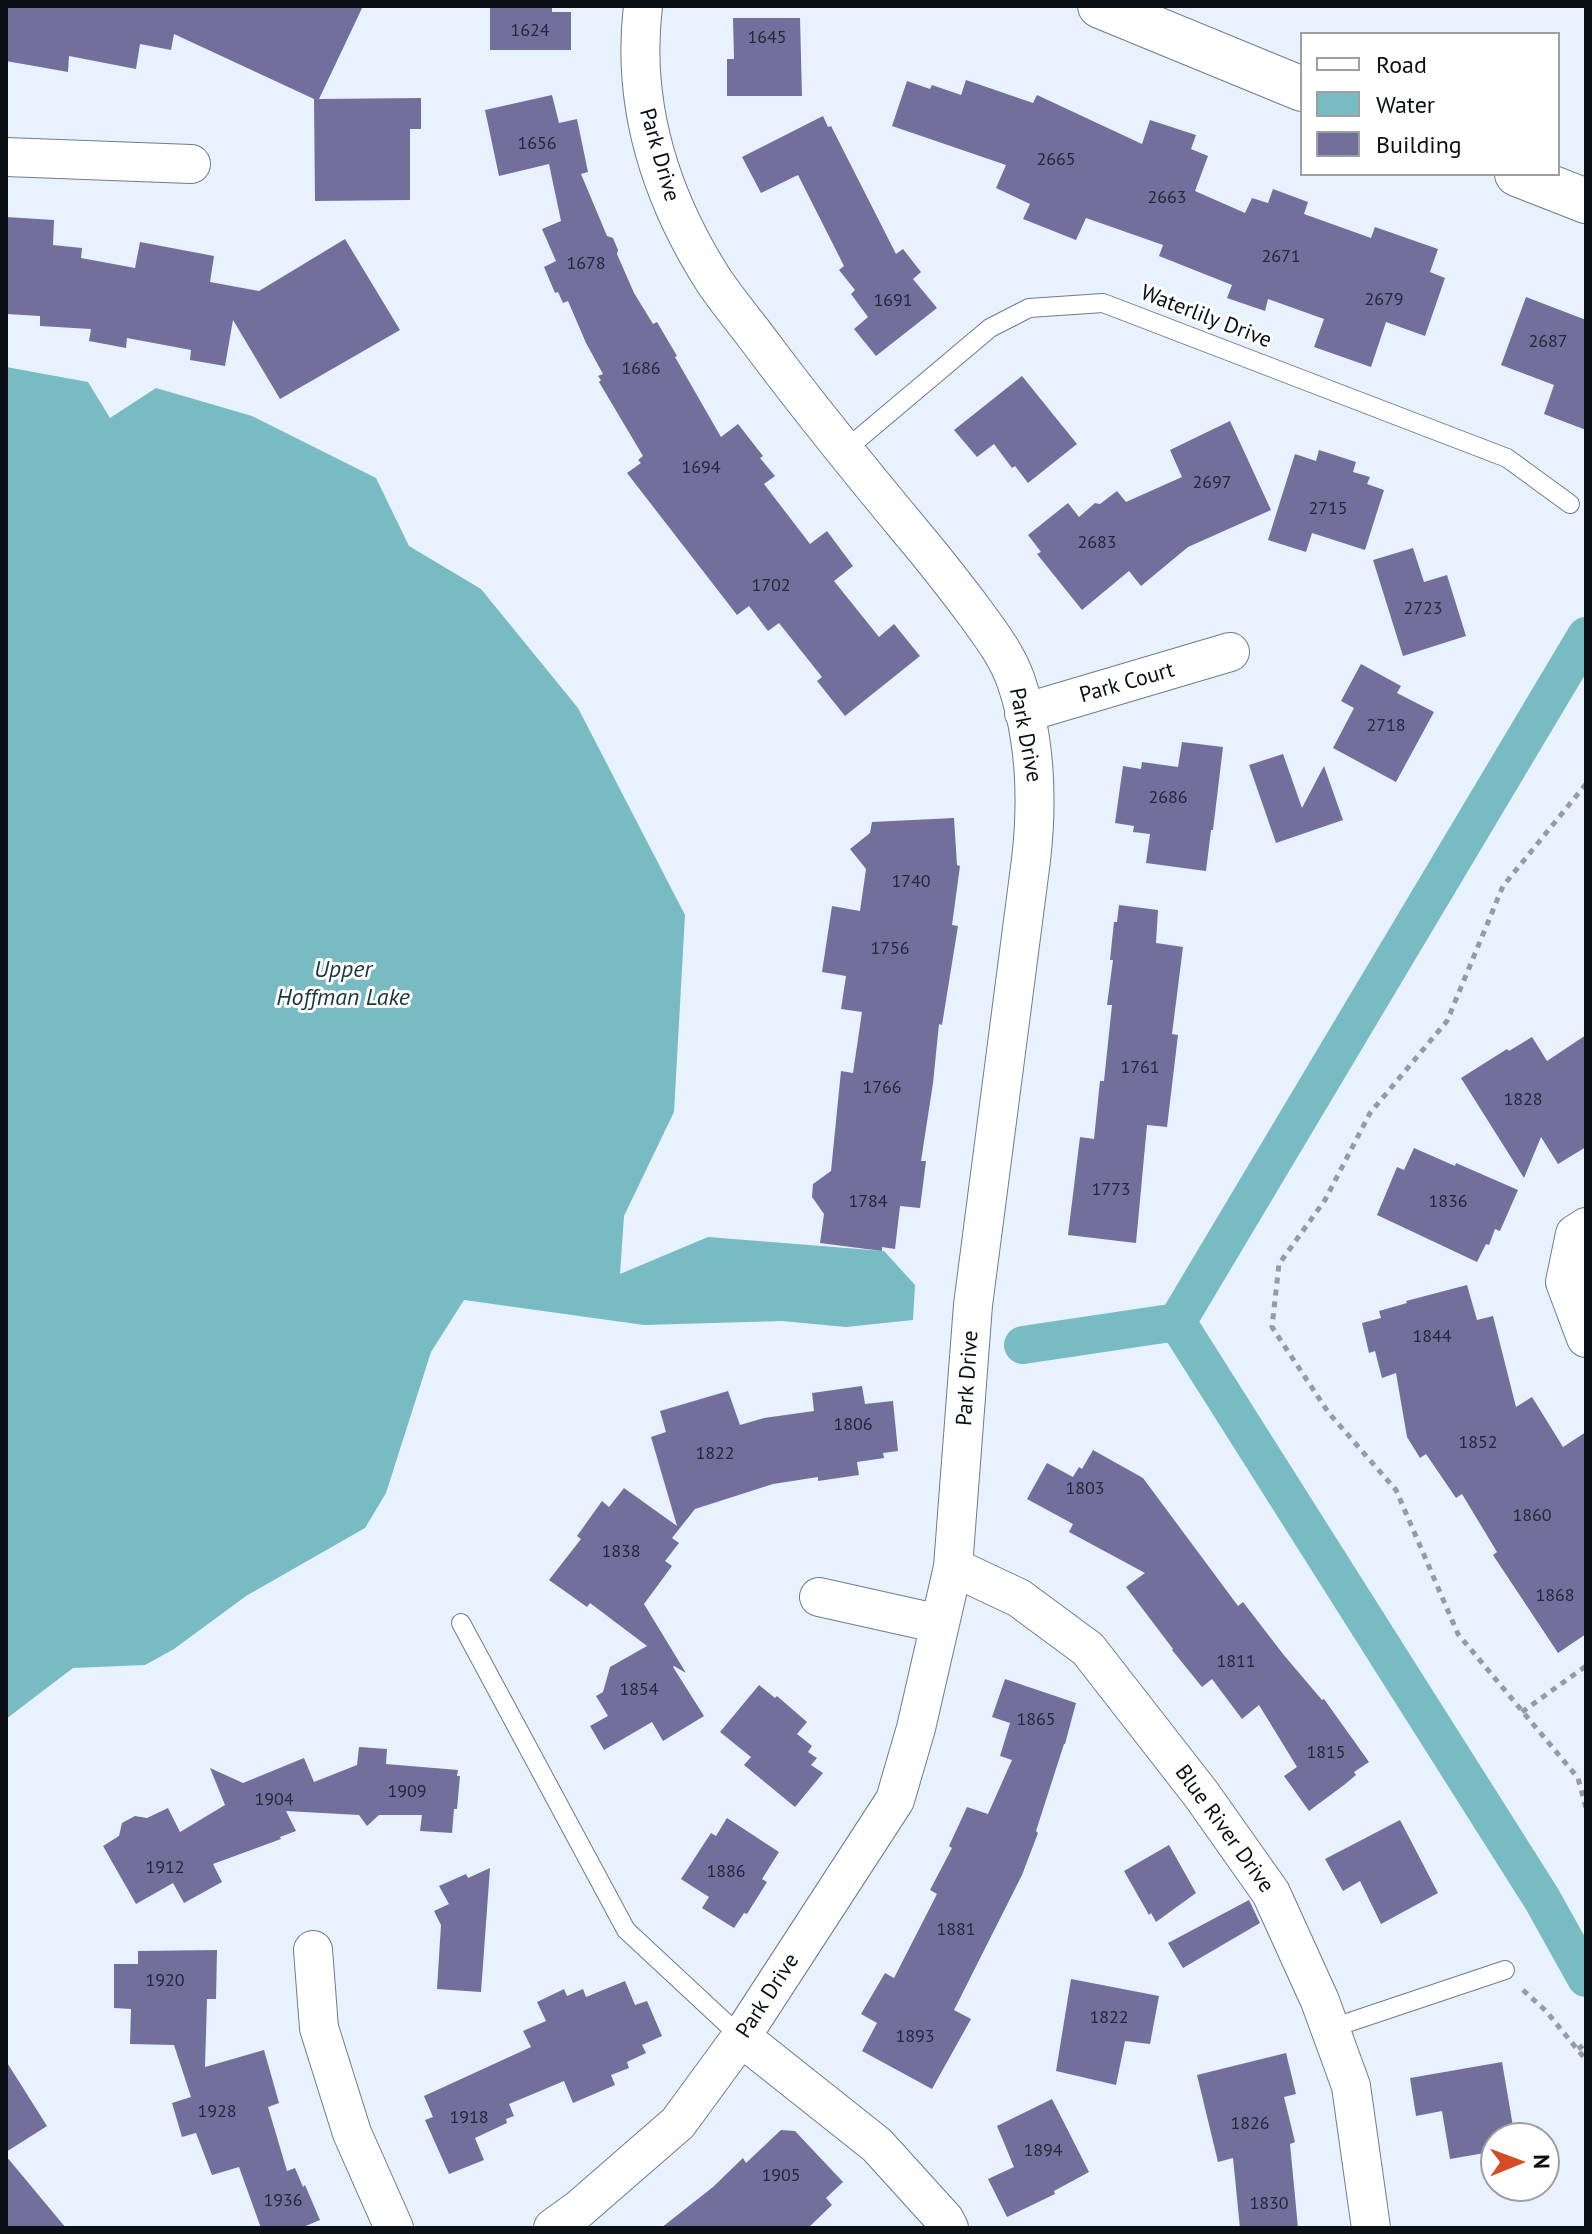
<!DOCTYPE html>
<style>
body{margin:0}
#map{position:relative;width:1592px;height:2234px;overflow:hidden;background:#e8f1fe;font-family:"PT Sans",sans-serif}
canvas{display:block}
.frame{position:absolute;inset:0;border:8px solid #0a0f16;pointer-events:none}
.legend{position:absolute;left:1300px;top:32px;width:260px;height:144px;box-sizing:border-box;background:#fff;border:2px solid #9d9fa2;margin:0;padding:10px 14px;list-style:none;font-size:24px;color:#0a0f16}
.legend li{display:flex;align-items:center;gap:16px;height:40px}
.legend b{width:40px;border:2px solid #9d9fa2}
.north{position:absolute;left:1480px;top:2122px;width:80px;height:80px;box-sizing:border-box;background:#fff;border:2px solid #9d9fa2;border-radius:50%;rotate:89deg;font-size:22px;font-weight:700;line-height:32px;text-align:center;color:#0a0f16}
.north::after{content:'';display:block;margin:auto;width:28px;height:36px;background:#d54c25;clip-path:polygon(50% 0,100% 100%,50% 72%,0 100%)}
</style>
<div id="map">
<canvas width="1592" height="2234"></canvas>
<div class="frame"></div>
<ul class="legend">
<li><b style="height:10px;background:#fff"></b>Road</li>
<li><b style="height:22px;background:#78bbc2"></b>Water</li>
<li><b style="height:22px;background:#726f9c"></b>Building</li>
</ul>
<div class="north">N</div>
</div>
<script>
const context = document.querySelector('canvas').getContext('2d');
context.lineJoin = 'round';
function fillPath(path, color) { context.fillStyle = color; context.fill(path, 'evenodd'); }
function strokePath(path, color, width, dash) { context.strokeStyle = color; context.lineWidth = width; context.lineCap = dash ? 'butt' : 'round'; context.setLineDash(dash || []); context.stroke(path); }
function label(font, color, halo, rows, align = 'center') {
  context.font = font + ' "PT Sans",sans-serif'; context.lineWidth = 6; context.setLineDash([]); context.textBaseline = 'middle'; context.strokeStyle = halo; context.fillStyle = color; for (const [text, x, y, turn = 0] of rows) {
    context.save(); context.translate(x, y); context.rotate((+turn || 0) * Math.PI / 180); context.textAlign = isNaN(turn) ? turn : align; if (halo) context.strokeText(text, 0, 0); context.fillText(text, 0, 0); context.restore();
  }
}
const water = new Path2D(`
 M 6,367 L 88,382 L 110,418 L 156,388 L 252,416 L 376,478 L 409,546 L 481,589 L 578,708 L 685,915 L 674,1112 L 624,1216 L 620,1274 L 708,1237 L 884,1251 L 915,1285 L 913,1320 L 846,1327 L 782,1321 L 644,1325 L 464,1300 L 431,1352 L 386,1493 L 365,1528 L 246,1596 L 174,1649 L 145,1665 L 73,1668 L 6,1719 Z`);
const canal = new Path2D(`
 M 1177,1322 L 1586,636
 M 1177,1322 L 1542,1899 L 1586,1978
 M 1023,1345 L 1177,1322`);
const building = new Path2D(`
 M 6,6 L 363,6 L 319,99 L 421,98 L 421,129 L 410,129 L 410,200 L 315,201 L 314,99 L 174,34 L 171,50 L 140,44 L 136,69 L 69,56 L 68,72 L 6,61 Z
 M 490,6 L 552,6 L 552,12 L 571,12 L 571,50 L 490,50 Z
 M 733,18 L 800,18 L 802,96 L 727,96 L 727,59 L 734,59 Z
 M 966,80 L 1033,103 L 1037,95 L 1142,144 L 1150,120 L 1196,135 L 1191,149 L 1208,156 L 1195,191 L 1245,213 L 1252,198 L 1268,203 L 1273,189 L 1308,202 L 1304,214 L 1371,238 L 1375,227 L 1438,249 L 1430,272 L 1445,278 L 1425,336 L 1386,322 L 1371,367 L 1314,347 L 1324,319 L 1268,299 L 1265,311 L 1227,298 L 1232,285 L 1159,256 L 1163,245 L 1086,218 L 1076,240 L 1023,219 L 1030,204 L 996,188 L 1006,165 L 892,126 L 907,81 L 930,89 L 932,85 L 961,95 Z
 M 552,95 L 559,123 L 577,119 L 588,172 L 581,174 L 607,236 L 613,238 L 618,250 L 617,254 L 634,293 L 653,324 L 657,322 L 677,356 L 675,357 L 721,437 L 738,424 L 763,456 L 760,458 L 775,476 L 764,484 L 810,544 L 827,531 L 853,566 L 834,581 L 879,637 L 894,624 L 920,656 L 845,716 L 817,681 L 822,677 L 779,623 L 768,631 L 749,606 L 737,615 L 627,473 L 641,463 L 638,460 L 643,456 L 599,382 L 601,380 L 598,376 L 603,374 L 586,343 L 568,301 L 563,303 L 558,292 L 555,293 L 544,267 L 556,261 L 542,229 L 561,221 L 549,164 L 499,176 L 485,110 Z
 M 823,116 L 828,127 L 831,126 L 896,254 L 903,249 L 921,272 L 913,279 L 937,308 L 876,356 L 854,329 L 868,317 L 851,294 L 855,290 L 839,270 L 844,266 L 798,175 L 761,193 L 742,157 Z
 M 6,217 L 54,220 L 53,245 L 82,248 L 81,258 L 135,268 L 140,242 L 214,256 L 210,282 L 259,291 L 345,239 L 400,330 L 280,399 L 233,320 L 225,366 L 190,360 L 191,350 L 127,338 L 126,348 L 89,341 L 91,329 L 40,326 L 40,316 L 6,314 Z
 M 1526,297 L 1586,320 L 1586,430 L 1544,414 L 1554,385 L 1501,365 Z
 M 1022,376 L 1077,444 L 1028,483 L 1015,466 L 1012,468 L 994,444 L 977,457 L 954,430 Z
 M 1230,421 L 1271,510 L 1188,547 L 1141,586 L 1129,571 L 1082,610 L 1037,554 L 1041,552 L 1028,535 L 1068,503 L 1079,517 L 1095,503 L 1100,504 L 1117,491 L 1126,502 L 1182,477 L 1170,450 Z
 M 1319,450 L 1356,462 L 1353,472 L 1370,477 L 1367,484 L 1384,490 L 1365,550 L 1312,533 L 1306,552 L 1268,540 L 1295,454 L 1316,461 Z
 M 1413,548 L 1424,582 L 1447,575 L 1466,636 L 1403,656 L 1373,560 Z
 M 1361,664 L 1401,686 L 1397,693 L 1434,712 L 1396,782 L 1333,748 L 1354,708 L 1341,701 Z
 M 1182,742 L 1223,747 L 1213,830 L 1211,830 L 1206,871 L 1146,863 L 1150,834 L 1133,832 L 1134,826 L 1115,823 L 1123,766 L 1141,769 L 1142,762 L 1178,767 Z
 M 1283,754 L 1302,808 L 1324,766 L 1343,820 L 1276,843 L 1249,765 Z
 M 954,818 L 957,865 L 960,866 L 952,925 L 958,926 L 942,1025 L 939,1024 L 933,1083 L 921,1161 L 926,1161 L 920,1208 L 900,1206 L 895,1249 L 882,1247 L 882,1251 L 820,1243 L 824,1214 L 812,1197 L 813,1184 L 831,1171 L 841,1071 L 853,1073 L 862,1012 L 841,1009 L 846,976 L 822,972 L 832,906 L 860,911 L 866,869 L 850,849 L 870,833 L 872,822 Z
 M 1119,905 L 1158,910 L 1156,943 L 1183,947 L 1172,1034 L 1178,1035 L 1167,1127 L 1147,1125 L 1136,1243 L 1068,1235 L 1080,1137 L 1094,1139 L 1100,1081 L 1104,1081 L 1112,1005 L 1107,1005 L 1113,960 L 1110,960 L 1114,922 L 1117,922 Z
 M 1586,1035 L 1586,1147 L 1558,1164 L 1541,1137 L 1524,1178 L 1461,1078 L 1507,1049 L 1509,1051 L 1532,1037 L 1547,1061 Z
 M 1414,1148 L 1455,1166 L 1456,1163 L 1518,1190 L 1500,1231 L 1495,1229 L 1489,1245 L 1486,1244 L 1477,1262 L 1377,1215 L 1397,1167 L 1404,1170 Z
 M 1467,1285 L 1477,1320 L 1493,1316 L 1516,1407 L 1532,1397 L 1563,1447 L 1586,1432 L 1586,1634 L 1558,1653 L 1493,1555 L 1497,1552 L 1462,1494 L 1456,1498 L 1426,1454 L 1420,1458 L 1407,1437 L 1396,1373 L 1382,1378 L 1375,1351 L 1369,1353 L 1362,1323 L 1381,1318 L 1379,1311 L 1407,1303 L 1406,1301 Z
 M 862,1386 L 865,1404 L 893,1401 L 898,1451 L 883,1453 L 884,1458 L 857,1462 L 859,1475 L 818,1481 L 818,1477 L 773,1484 L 695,1509 L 672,1538 L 679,1543 L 665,1561 L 672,1566 L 644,1604 L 686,1673 L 674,1666 L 673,1667 L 704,1716 L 663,1741 L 652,1722 L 604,1750 L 590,1726 L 608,1716 L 596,1696 L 603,1692 L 610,1667 L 647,1646 L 590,1603 L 587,1607 L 549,1580 L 581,1539 L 577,1536 L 602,1501 L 609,1507 L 624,1488 L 677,1526 L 651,1437 L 666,1432 L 660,1411 L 728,1391 L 740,1425 L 764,1418 L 814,1411 L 812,1393 Z
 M 1093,1450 L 1143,1478 L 1238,1606 L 1243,1602 L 1283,1654 L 1322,1700 L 1324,1699 L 1369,1762 L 1354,1772 L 1356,1775 L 1344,1785 L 1309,1811 L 1284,1776 L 1297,1767 L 1259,1705 L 1242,1719 L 1212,1679 L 1202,1687 L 1172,1650 L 1173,1649 L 1126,1587 L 1145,1573 L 1069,1532 L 1073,1524 L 1027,1499 L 1047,1463 L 1073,1477 L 1079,1467 L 1082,1469 Z
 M 1005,1679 L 1076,1703 L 1065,1744 L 1064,1744 L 1036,1831 L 1038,1833 L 1022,1875 L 954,2010 L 971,2019 L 932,2089 L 862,2051 L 877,2023 L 861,2014 L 885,1973 L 894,1978 L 937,1894 L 930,1890 L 952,1848 L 949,1846 L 967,1807 L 988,1814 L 1012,1760 L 1000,1756 L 1010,1723 L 992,1717 Z
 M 759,1685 L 775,1698 L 777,1696 L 807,1722 L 797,1734 L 812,1746 L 808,1752 L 817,1758 L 811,1765 L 823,1773 L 795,1807 L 744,1765 L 751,1757 L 720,1732 Z
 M 359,1747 L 387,1749 L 386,1764 L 458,1770 L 457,1776 L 460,1776 L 457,1809 L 454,1809 L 452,1833 L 420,1831 L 422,1815 L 379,1815 L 367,1826 L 359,1815 L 286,1811 L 296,1831 L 280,1837 L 281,1839 L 213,1864 L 222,1882 L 184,1903 L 173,1883 L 136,1904 L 103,1846 L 119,1836 L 122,1823 L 135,1816 L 147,1818 L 168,1808 L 180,1832 L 225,1805 L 210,1768 L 243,1783 L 304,1758 L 314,1782 L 357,1765 Z
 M 727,1818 L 779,1852 L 762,1879 L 767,1882 L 747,1914 L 744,1913 L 734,1928 L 702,1908 L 709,1897 L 681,1879 L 711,1833 L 716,1836 Z
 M 1400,1820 L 1438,1893 L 1381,1924 L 1360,1881 L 1343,1891 L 1325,1859 Z
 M 1169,1845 L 1196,1893 L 1156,1922 L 1151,1913 L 1149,1915 L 1124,1871 Z
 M 490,1868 L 481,1992 L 437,1989 L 441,1925 L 434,1911 L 449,1904 L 439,1886 L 466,1874 L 468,1878 Z
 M 1249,1900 L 1260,1923 L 1183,1968 L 1168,1943 Z
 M 217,1950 L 216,1999 L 207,1999 L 205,2067 L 264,2050 L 279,2103 L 268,2107 L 287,2171 L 295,2168 L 303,2187 L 305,2185 L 320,2220 L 301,2228 L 261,2228 L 239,2167 L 212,2175 L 196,2133 L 182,2137 L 172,2103 L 191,2097 L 174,2045 L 130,2044 L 131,2009 L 114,2008 L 114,1964 L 138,1964 L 138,1951 Z
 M 1071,1979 L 1159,1996 L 1150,2044 L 1125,2041 L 1116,2085 L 1056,2071 Z
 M 625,1981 L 635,2005 L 647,2001 L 662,2036 L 642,2045 L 646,2053 L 627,2062 L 629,2068 L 611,2075 L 615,2085 L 573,2103 L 564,2081 L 509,2104 L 514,2116 L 506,2119 L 507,2123 L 475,2138 L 484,2160 L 449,2174 L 425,2120 L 433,2117 L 424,2096 L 531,2047 L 523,2031 L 546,2021 L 537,2002 L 564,1989 L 567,1996 L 583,1989 L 586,1997 Z
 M 1286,2053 L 1296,2094 L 1284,2097 L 1295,2142 L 1290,2144 L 1298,2228 L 1240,2228 L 1233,2158 L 1218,2162 L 1197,2075 Z
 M 6,2061 L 47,2126 L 6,2152 Z
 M 1502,2062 L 1515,2138 L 1496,2138 L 1496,2151 L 1450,2159 L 1442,2111 L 1416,2116 L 1410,2078 Z
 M 1052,2099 L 1089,2172 L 1054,2191 L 1055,2194 L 1007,2217 L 988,2179 L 1014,2167 L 997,2126 Z
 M 781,2130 L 795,2131 L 843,2182 L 826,2198 L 832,2205 L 808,2228 L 661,2228 L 713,2187 L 743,2158 L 746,2163 Z
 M 6,2156 L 66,2228 L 6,2228 Z`);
const path = new Path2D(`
 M 1586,784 L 1503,886 L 1447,1021 L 1370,1113 L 1325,1200 L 1279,1264 L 1272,1327 L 1328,1412 L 1396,1490 L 1458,1634 L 1578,1778 L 1586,1808
 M 1522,1712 L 1586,1666
 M 1523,1990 L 1546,2011 L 1586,2060
 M 1578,2049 L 1586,2043`);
const service = new Path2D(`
 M 844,451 L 990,328 L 1029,308 L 1103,303 L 1507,458 L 1570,504
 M 461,1623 L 626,1930 L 741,2037
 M 1329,2029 L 1505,1970`);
const minor = new Path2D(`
 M 6,157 L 191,164
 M 1024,713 L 1230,652
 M 1586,1227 L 1575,1234 L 1565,1282 L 1586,1338
 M 953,1567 L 1019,1598 L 1088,1649 L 1201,1794 L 1271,1893 L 1320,2001 L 1351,2086 L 1371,2228
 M 819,1597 L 940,1624
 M 313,1950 L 319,2028 L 352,2133 L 394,2228
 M 741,2037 L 877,2145 L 945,2220 L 949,2228
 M 553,2228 L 578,2210 L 678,2123 L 741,2037 L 895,1800 L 916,1728 L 953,1567 L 973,1305 L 1031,860 C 1038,799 1036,739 1016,681 C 1007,655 991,635 976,614 C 955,586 934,559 912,533 C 863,474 815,415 769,354 C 751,329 731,306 714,281 C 661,198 631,106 643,6`);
const tertiary = new Path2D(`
 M 1100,6 L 1302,89
 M 1517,174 L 1586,201`);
const numberNames = [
 ["1624",530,31],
 ["1645",767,38],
 ["1656",537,144],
 ["2665",1056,160],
 ["2663",1167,198],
 ["2671",1281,257],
 ["1678",586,264],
 ["2679",1384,300],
 ["1691",893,301],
 ["2687",1548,342],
 ["1686",641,369],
 ["1694",701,468],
 ["2697",1212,483],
 ["2715",1328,509],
 ["2683",1097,543],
 ["1702",771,586],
 ["2723",1423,609],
 ["2718",1386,726],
 ["2686",1168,798],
 ["1740",911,882],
 ["1756",890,949],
 ["1761",1140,1068],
 ["1766",882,1088],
 ["1828",1523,1100],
 ["1773",1111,1190],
 ["1784",868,1202],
 ["1836",1448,1202],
 ["1844",1432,1337],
 ["1806",853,1425],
 ["1852",1478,1443],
 ["1822",715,1454],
 ["1803",1085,1489],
 ["1860",1532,1516],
 ["1838",621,1552],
 ["1868",1555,1596],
 ["1811",1236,1662],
 ["1854",639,1690],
 ["1865",1036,1720],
 ["1815",1326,1753],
 ["1909",407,1792],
 ["1904",274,1800],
 ["1912",165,1868],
 ["1886",726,1872],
 ["1881",956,1930],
 ["1920",165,1981],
 ["1822",1109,2018],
 ["1893",915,2037],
 ["1928",217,2112],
 ["1918",469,2118],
 ["1826",1250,2124],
 ["1894",1043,2151],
 ["1905",781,2176],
 ["1936",283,2201],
 ["1830",1269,2204]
];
const streetNames = [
 ["Park Drive",659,155,74],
 ["Waterlily Drive",1206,317,21],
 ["Park Court",1127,683,-16],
 ["Park Drive",1025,735,79],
 ["Park Drive",968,1378,-86],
 ["Blue River Drive",1224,1829,54],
 ["Park Drive",768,1996,-57]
];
const waterNames = [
 ["Upper",343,970],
 ["Hoffman Lake",343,998]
];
fillPath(water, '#78bbc2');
strokePath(canal, '#78bbc2', 38);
fillPath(building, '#726f9c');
strokePath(service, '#6e7b8e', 20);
strokePath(minor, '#6e7b8e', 40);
strokePath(tertiary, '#6e7b8e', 46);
strokePath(path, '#939ba6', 5, [6, 6]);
strokePath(service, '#fff', 18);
strokePath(minor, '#fff', 38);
strokePath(tertiary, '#fff', 44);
label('18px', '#242738', null, numberNames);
label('22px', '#0a0f16', '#fff', streetNames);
label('italic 24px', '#17393c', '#fff', waterNames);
</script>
